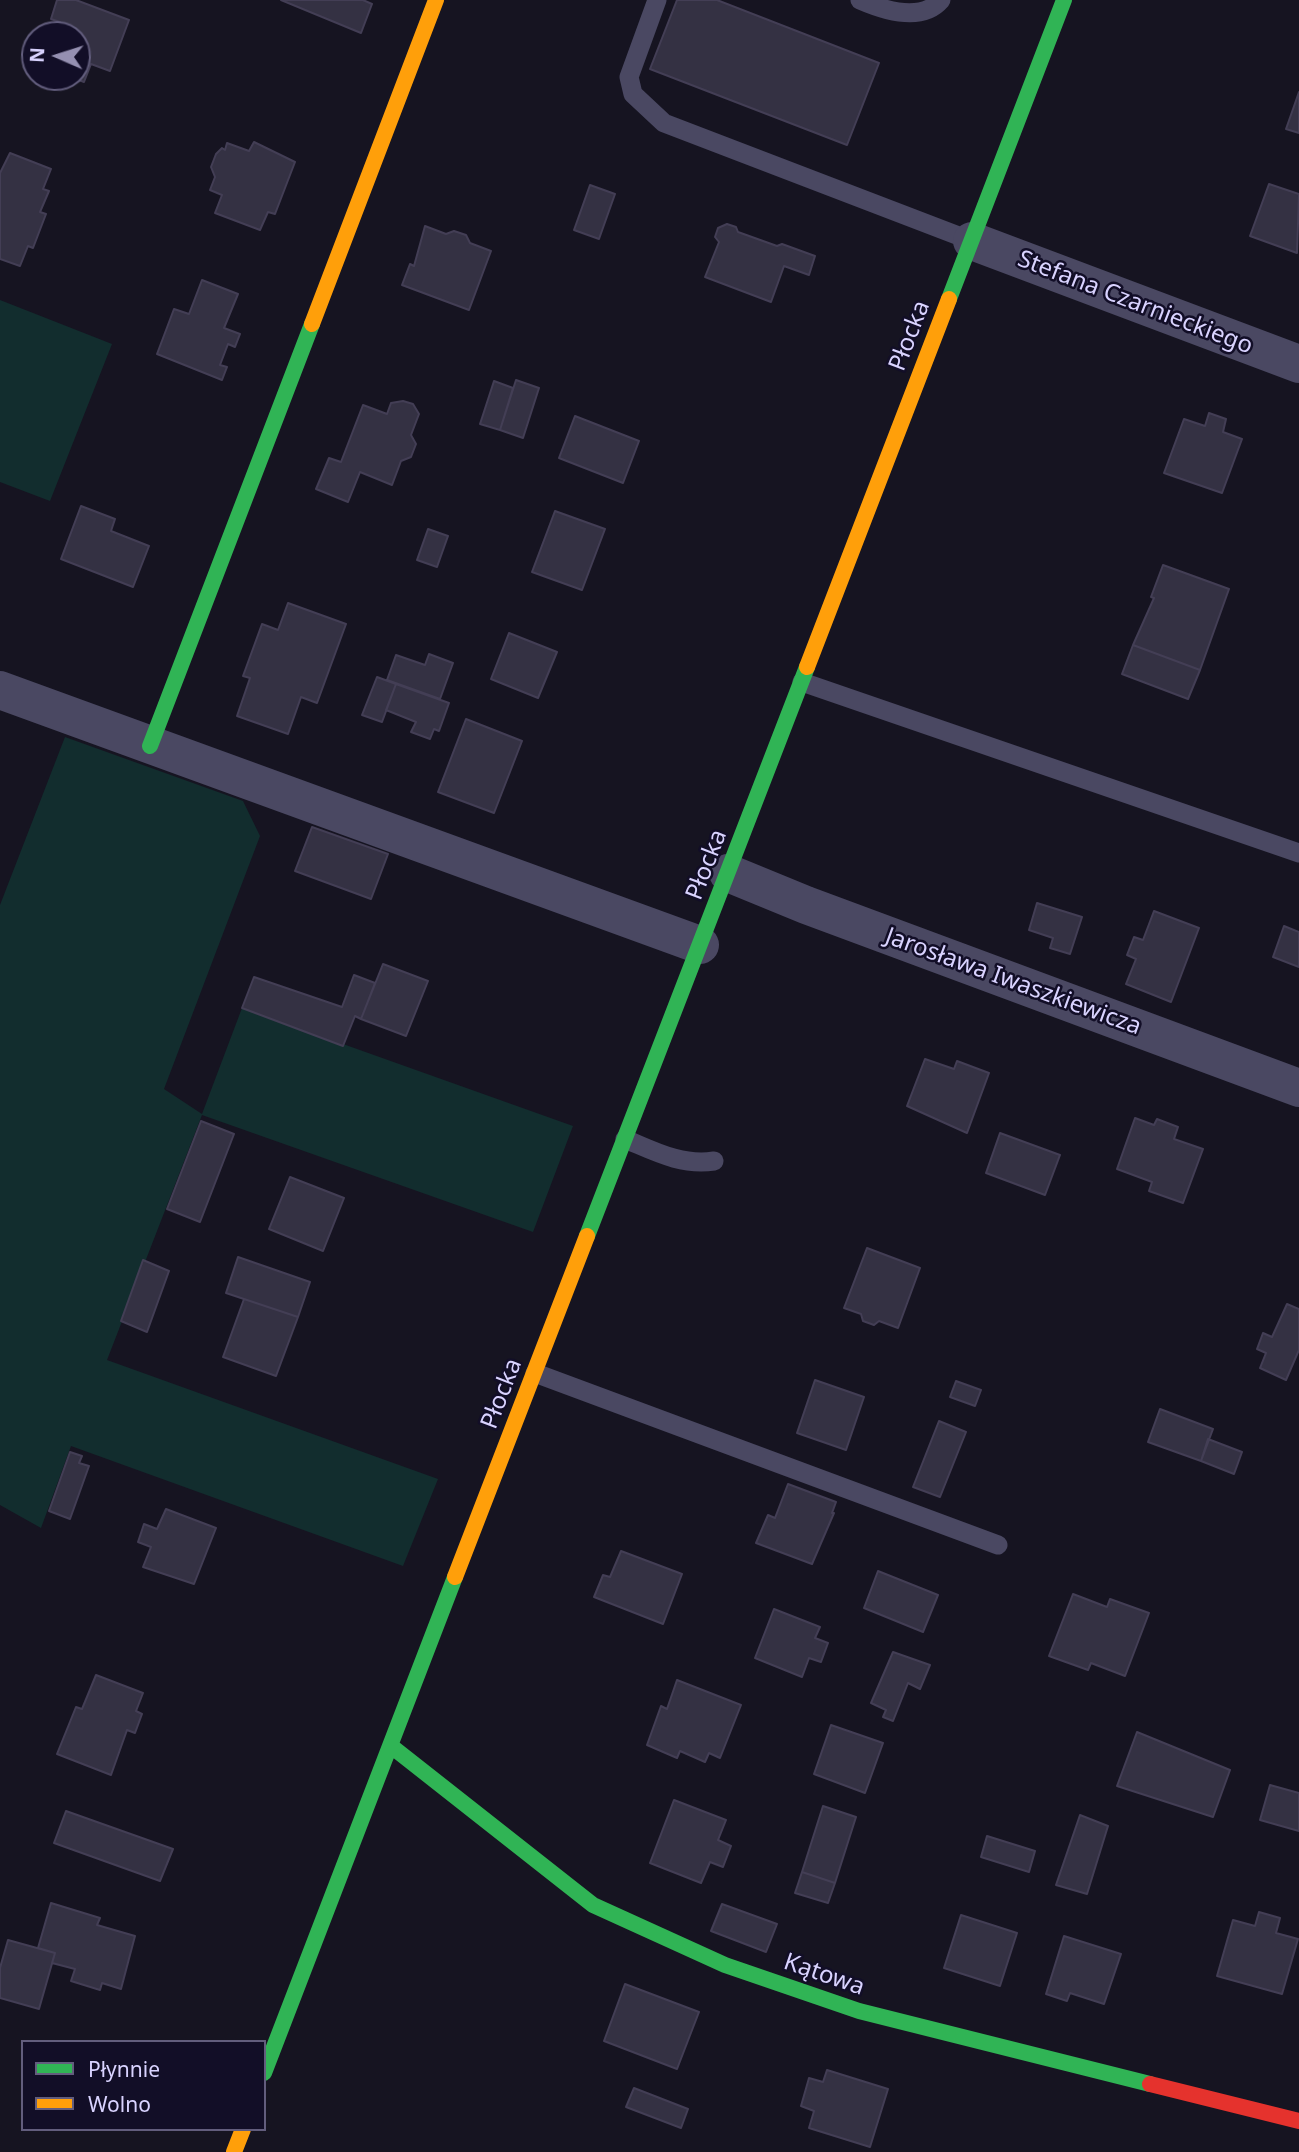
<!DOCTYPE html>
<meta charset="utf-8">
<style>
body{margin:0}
#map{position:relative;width:1299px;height:2152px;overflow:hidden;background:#161421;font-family:"Noto Sans",sans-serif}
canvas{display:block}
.legend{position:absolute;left:21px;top:2040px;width:245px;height:91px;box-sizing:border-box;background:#120e27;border:2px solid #625d7d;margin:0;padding:9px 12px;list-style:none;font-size:21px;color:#d9d3ff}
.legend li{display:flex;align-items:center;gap:14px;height:35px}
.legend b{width:35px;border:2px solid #625d7d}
.north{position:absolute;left:21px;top:21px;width:70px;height:70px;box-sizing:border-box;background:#120e27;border:2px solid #625d7d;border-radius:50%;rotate:273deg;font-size:19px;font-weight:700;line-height:28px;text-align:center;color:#d9d3ff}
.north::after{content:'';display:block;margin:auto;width:24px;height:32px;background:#9590b1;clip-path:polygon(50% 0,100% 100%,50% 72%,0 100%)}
</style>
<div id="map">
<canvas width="1299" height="2152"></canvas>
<ul class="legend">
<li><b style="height:9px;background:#30b455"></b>Płynnie</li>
<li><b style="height:9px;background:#ff9f0a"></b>Wolno</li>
</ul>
<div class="north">N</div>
</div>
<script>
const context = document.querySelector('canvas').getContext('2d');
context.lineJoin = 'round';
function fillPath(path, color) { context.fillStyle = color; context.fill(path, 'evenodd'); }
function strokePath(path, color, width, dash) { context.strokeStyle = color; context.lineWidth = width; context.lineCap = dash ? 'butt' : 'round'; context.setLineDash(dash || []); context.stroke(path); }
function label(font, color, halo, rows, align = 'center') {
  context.font = font + ' "Noto Sans",sans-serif'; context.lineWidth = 5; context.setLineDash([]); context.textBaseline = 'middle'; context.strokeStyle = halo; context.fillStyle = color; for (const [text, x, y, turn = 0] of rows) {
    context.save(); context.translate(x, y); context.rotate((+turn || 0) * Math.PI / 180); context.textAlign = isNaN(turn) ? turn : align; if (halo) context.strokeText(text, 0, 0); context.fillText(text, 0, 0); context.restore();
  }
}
const green = new Path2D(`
 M 0,300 L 112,344 L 50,501 L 0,482 Z
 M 65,737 L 243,801 L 260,836 L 164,1089 L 202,1114 L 242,1008 L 573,1126 L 533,1232 L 202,1115 L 107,1360 L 438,1479 L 403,1566 L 71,1446 L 41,1528 L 0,1505 L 0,905 Z`);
const building = new Path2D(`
 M 57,0 L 76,0 L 129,20 L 110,71 L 91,64 L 84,82 L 71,77 L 77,77 L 77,35 L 55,35 L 60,22 L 51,19 Z
 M 281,0 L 363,0 L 372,4 L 361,33 Z
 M 677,0 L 717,0 L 879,63 L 847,145 L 650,69 Z
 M 1299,92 L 1299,133 L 1286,129 Z
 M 254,142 L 295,162 L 275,214 L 268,212 L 260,230 L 215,213 L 222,195 L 210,190 L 215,177 L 211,167 L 216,154 L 222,148 L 225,150 L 227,143 L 249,151 Z
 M 10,153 L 51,169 L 43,189 L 49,191 L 40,212 L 46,214 L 33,248 L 28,246 L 20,266 L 0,259 L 0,173 Z
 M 1269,184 L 1299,194 L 1297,253 L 1250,236 Z
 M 590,185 L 615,194 L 599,239 L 574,230 Z
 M 727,224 L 736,227 L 738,232 L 777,246 L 782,244 L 815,256 L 809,275 L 784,266 L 771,302 L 705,277 L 719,242 L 715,237 L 718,228 Z
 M 425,226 L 446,234 L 454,231 L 466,235 L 470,243 L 491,251 L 469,310 L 402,285 L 410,264 L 414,266 Z
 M 202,280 L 238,294 L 224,328 L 240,334 L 235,347 L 228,344 L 220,365 L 227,367 L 222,380 L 157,354 L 174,309 L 189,314 Z
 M 516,380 L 539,388 L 523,438 L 500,430 Z
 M 494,381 L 513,388 L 500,430 L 480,424 Z
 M 403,401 L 413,404 L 419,414 L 411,435 L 416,444 L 411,457 L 401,461 L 392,485 L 360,472 L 348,502 L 316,489 L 329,458 L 341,462 L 363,405 L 387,414 L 391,403 Z
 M 1209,413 L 1226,419 L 1223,432 L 1242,439 L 1222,493 L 1164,473 L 1184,419 L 1205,426 Z
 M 575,416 L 639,441 L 623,483 L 559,458 Z
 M 81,506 L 115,519 L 111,531 L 149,546 L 133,587 L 61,559 Z
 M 555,511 L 605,529 L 582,590 L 532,572 Z
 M 428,529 L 448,536 L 437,567 L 417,560 Z
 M 1163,565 L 1229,589 L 1200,670 L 1133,645 L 1154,598 L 1151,597 Z
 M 288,603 L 346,624 L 317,703 L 301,697 L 288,734 L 237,716 L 250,678 L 243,676 L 262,624 L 278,630 Z
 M 509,633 L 557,652 L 538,698 L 491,679 Z
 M 1133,645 L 1200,670 L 1188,699 L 1122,674 Z
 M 429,654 L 453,663 L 440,699 L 387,680 L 396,655 L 425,665 Z
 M 377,677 L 396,684 L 382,722 L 362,715 Z
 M 396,684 L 449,703 L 439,731 L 434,729 L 430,739 L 411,732 L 416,722 L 386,710 Z
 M 466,719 L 522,741 L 494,813 L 438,792 Z
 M 312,827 L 388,854 L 371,899 L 295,871 Z
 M 1037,903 L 1082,917 L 1070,954 L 1050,948 L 1053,938 L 1029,930 Z
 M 1154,911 L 1199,928 L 1171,1002 L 1126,984 L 1136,959 L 1127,955 L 1134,937 L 1143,940 Z
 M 1284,926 L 1299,932 L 1299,967 L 1273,957 Z
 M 383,964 L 428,981 L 406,1036 L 361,1019 Z
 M 354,975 L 375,983 L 361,1019 L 355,1016 L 343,1046 L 242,1008 L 254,977 L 342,1007 Z
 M 925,1059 L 954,1069 L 957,1061 L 989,1073 L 967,1133 L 907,1106 Z
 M 1135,1118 L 1154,1125 L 1157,1119 L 1178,1127 L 1174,1139 L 1203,1149 L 1183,1203 L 1149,1191 L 1152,1182 L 1117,1169 Z
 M 201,1121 L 234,1134 L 200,1222 L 167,1209 Z
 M 1000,1133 L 1060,1155 L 1045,1195 L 986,1173 Z
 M 290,1177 L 344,1198 L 323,1251 L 269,1229 Z
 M 867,1248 L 920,1268 L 898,1328 L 879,1321 L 874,1325 L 863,1321 L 861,1314 L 844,1308 Z
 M 238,1257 L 310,1282 L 298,1317 L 226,1293 Z
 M 143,1260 L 169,1271 L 147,1332 L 121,1321 Z
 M 244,1299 L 298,1317 L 276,1376 L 223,1357 Z
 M 1287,1304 L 1299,1309 L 1299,1350 L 1286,1380 L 1260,1368 L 1266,1353 L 1257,1349 L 1263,1333 L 1272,1337 Z
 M 815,1380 L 864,1397 L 846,1450 L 797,1433 Z
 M 956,1381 L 981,1390 L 975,1406 L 950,1397 Z
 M 1160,1409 L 1213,1429 L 1201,1461 L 1148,1442 Z
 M 939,1421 L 966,1432 L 940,1497 L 913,1487 Z
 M 1208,1439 L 1242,1452 L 1234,1474 L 1201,1461 Z
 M 70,1452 L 82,1456 L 79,1463 L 89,1466 L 70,1519 L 49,1511 Z
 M 788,1484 L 836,1502 L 832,1513 L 834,1513 L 812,1564 L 756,1543 L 768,1515 L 775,1518 Z
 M 166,1509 L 216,1528 L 194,1584 L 143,1567 L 151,1547 L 138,1542 L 144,1524 L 157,1529 Z
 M 621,1551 L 682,1574 L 663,1624 L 594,1597 L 603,1575 L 610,1577 Z
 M 878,1571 L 938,1595 L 923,1632 L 864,1608 Z
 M 1073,1594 L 1107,1607 L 1110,1599 L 1149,1613 L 1125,1676 L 1091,1663 L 1088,1670 L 1049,1656 Z
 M 774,1609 L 820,1627 L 815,1638 L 828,1643 L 821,1662 L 809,1658 L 802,1677 L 755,1658 Z
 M 893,1652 L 930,1665 L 920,1689 L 908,1683 L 893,1721 L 883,1717 L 886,1710 L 871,1703 Z
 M 96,1675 L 143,1693 L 136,1711 L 142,1714 L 135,1733 L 127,1730 L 111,1775 L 57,1754 L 76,1707 L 82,1709 Z
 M 677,1680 L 741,1705 L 720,1758 L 709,1753 L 705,1762 L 680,1751 L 677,1758 L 647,1745 L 661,1706 L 667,1709 Z
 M 831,1725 L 883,1743 L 865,1793 L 814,1774 Z
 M 1137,1732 L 1230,1770 L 1213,1817 L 1117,1786 Z
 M 1270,1785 L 1299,1793 L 1299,1831 L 1260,1820 Z
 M 674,1800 L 726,1820 L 718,1840 L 731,1846 L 723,1867 L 710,1862 L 701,1883 L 650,1863 Z
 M 823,1806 L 856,1817 L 835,1883 L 802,1872 Z
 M 66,1811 L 173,1849 L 160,1881 L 54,1843 Z
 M 1080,1815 L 1108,1826 L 1087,1894 L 1056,1885 Z
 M 987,1836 L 1035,1851 L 1029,1872 L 981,1857 Z
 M 802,1872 L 835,1883 L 828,1903 L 795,1893 Z
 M 51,1903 L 100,1918 L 97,1925 L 135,1936 L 121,1989 L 102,1983 L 100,1990 L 71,1981 L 75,1969 L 52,1963 L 55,1953 L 38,1948 Z
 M 722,1904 L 777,1924 L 766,1952 L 711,1931 Z
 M 1259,1912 L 1280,1918 L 1276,1933 L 1298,1939 L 1282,1994 L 1217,1976 L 1233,1920 L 1255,1926 Z
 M 961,1915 L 1017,1933 L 1000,1986 L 944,1968 Z
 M 1064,1936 L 1121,1954 L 1104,2004 L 1070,1993 L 1067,2001 L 1046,1994 Z
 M 8,1940 L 55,1953 L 39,2009 L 0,1998 L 0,1968 Z
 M 625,1984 L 699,2012 L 677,2069 L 604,2041 Z
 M 827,2070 L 888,2089 L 870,2147 L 809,2128 L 814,2111 L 801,2106 L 809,2078 L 823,2082 Z
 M 634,2088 L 688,2109 L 681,2128 L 626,2107 Z`);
const lane = new Path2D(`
 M 657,0 L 629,77 L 633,94 L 664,123 L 972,241
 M 860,0 C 883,10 921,23 941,0
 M 802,682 L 1299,853
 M 625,1139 C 654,1151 681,1166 714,1161
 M 535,1373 L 998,1545`);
const street = new Path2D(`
 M 972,241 L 1299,364
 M 0,690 L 700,945
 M 728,873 L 806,905 L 1299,1088`);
const fast = new Path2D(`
 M 949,299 L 1064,0
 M 150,746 L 312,324
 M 587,1236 L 807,667
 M 391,1746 L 593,1905 L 725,1965 L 859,2011 L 1150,2084
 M 264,2073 L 455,1577`);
const slow = new Path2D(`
 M 312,324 L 436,0
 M 807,667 L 949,299
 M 455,1577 L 587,1236
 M 234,2152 L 243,2129`);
const jam = new Path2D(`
 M 1150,2084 L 1299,2121`);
const streetNames = [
 ["Stefana Czarnieckiego",1135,303,21],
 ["Płocka",910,336,-69],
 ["Płocka",707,865,-69],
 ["Jarosława Iwaszkiewicza",1013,982,20],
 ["Płocka",502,1394,-69],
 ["Kątowa",824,1975,19]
];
fillPath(green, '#122d2e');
fillPath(building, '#343143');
strokePath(building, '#433e55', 2);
strokePath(lane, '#4a4862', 19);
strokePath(street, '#4a4862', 38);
strokePath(fast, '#30b455', 16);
strokePath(slow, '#ff9f0a', 16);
strokePath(jam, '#e5322d', 16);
label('24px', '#d9d3ff', '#120e27', streetNames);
</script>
